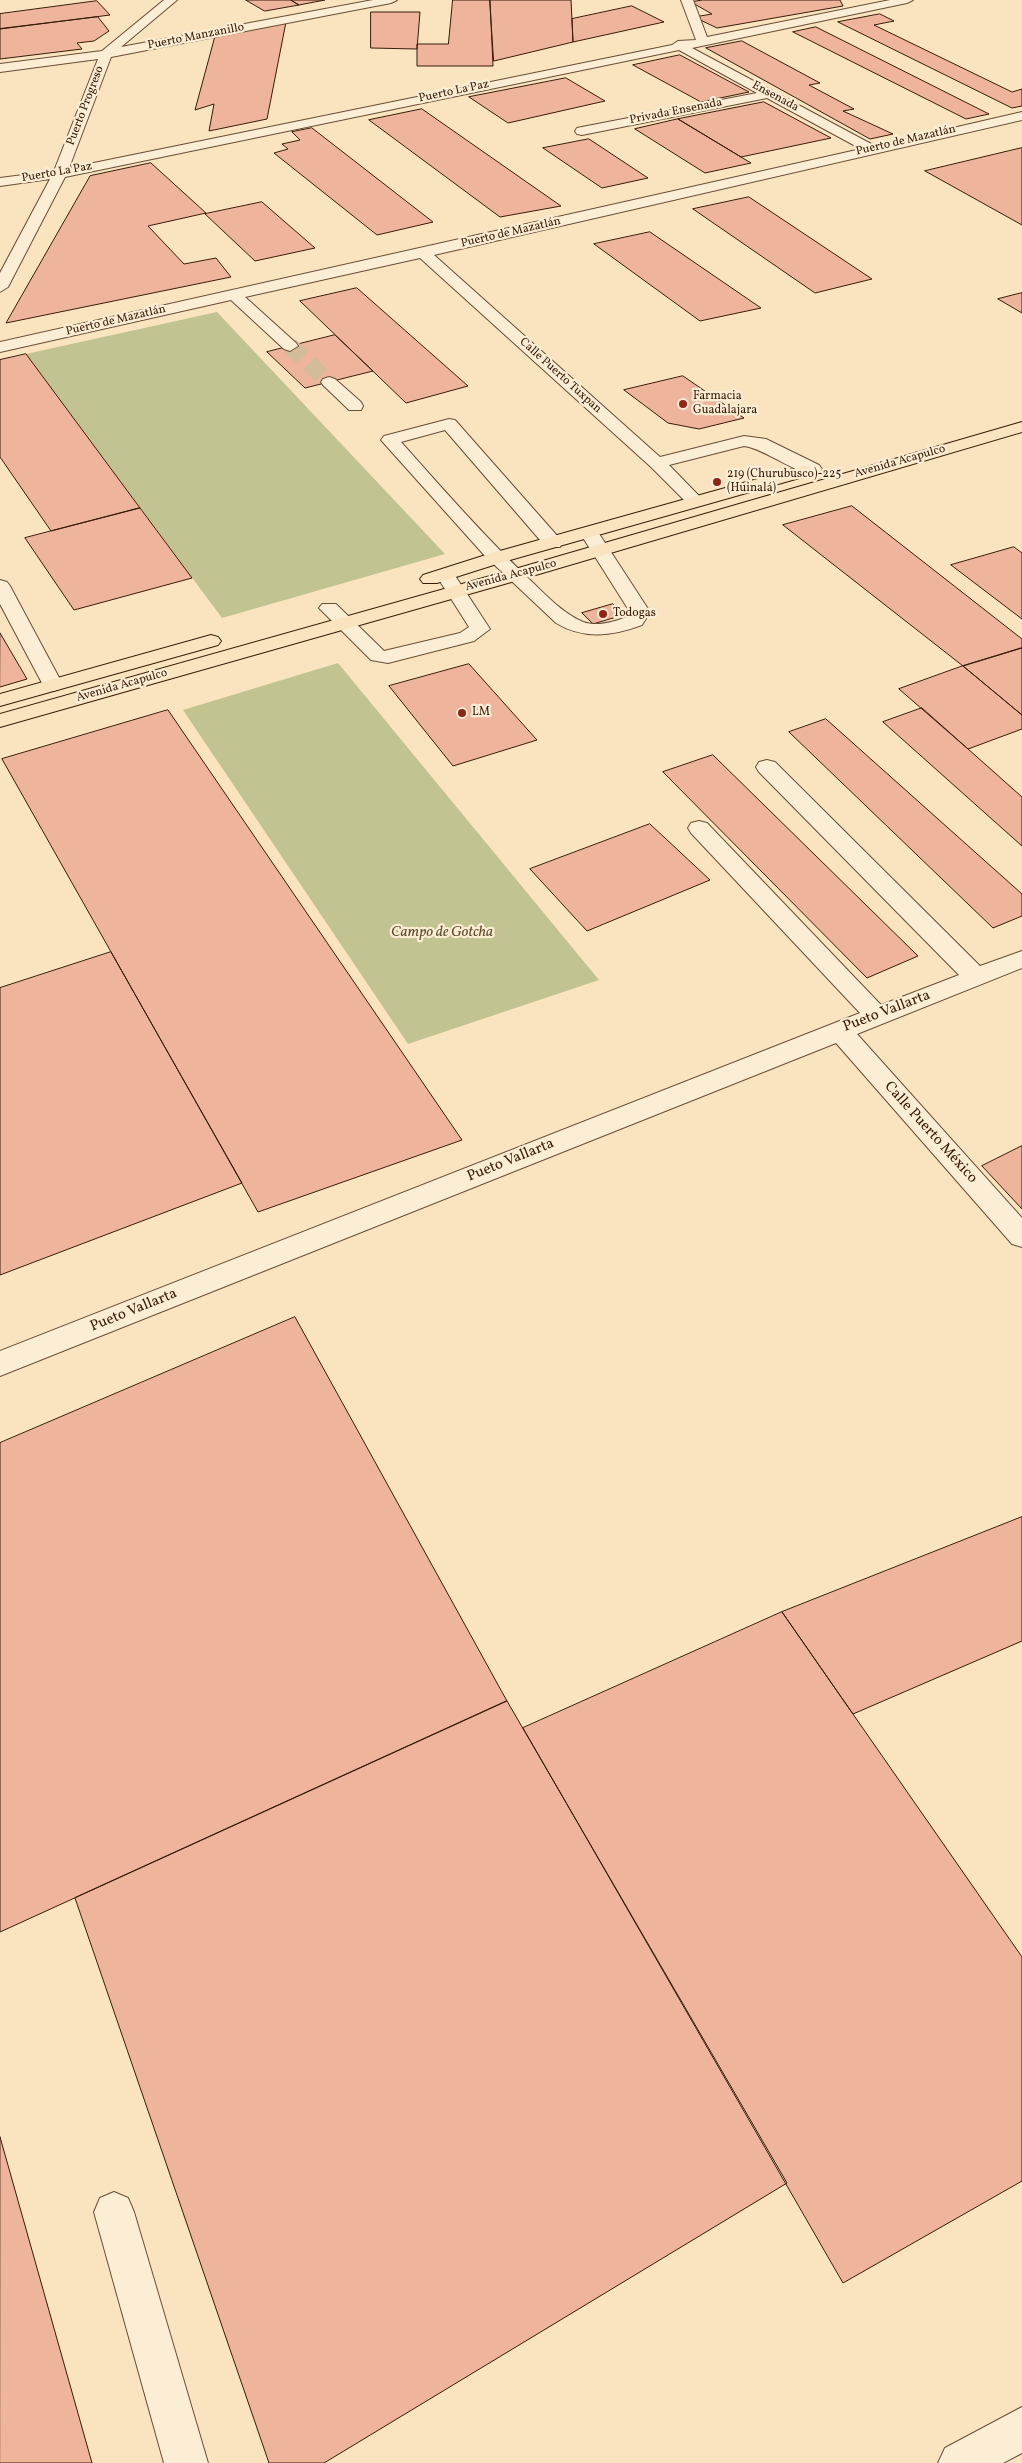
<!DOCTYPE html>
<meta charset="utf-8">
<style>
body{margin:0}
canvas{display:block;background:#fae4bf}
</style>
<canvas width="1022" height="2463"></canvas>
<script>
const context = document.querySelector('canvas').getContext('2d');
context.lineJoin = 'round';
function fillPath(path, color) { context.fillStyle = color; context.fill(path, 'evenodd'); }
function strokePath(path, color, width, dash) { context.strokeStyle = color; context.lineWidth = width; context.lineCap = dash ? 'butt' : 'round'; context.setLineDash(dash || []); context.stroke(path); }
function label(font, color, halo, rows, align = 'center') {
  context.font = font + ' Vollkorn,serif'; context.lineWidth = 4.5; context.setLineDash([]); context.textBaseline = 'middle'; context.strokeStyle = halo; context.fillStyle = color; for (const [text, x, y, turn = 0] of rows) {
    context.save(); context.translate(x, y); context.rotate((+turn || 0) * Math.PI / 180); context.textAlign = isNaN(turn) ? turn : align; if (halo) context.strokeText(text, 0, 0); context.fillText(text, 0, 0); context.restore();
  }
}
const green = new Path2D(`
 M 217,312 L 445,554 L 222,618 L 26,354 Z
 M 338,663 L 599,980 L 408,1044 L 183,710 Z`);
const building = new Path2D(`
 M 246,0 L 291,0 L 299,5 L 265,11 Z
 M 291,0 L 325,0 L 299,5 Z
 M 453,0 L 490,0 L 493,66 L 417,66 L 417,44 L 448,44 Z
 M 490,0 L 571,0 L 573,42 L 494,61 Z
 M 703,0 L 840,0 L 843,6 L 717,28 L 694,17 L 712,14 L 691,2 Z
 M 97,1 L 110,15 L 0,29 L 0,14 Z
 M 632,6 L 664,22 L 573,42 L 572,19 Z
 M 371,12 L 420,12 L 417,49 L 371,48 Z
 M 880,14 L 894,21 L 874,25 L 1012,92 L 1022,89 L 1022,106 L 1012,108 L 838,22 Z
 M 98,17 L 109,31 L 94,41 L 77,43 L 82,49 L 0,59 L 0,29 Z
 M 286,22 L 267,119 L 209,131 L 214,104 L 195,110 L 215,36 Z
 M 816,27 L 989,114 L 966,119 L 793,32 Z
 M 742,41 L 820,83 L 809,85 L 854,109 L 843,111 L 893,134 L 870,139 L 706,48 Z
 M 680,55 L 749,92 L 701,102 L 633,65 Z
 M 566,78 L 605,101 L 508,123 L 469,97 Z
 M 764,102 L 831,138 L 741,157 L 678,119 Z
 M 422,109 L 561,206 L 500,217 L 369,120 Z
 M 678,119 L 741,157 L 751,163 L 705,173 L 635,129 Z
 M 312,128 L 433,222 L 377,235 L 274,153 L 288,149 L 282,144 L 300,140 L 292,132 Z
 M 589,139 L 648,178 L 602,188 L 543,148 Z
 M 1022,148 L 1022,225 L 925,171 Z
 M 151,163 L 206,213 L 148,226 L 184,264 L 216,258 L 231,277 L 6,323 L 90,176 Z
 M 749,197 L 872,279 L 815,293 L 693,209 Z
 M 262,202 L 315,248 L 255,261 L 205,214 Z
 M 650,232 L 761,308 L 700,321 L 594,244 Z
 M 357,288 L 468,386 L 406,403 L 300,301 Z
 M 1022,293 L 1022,313 L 998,299 Z
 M 335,335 L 373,371 L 305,388 L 267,352 Z
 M 26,354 L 140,508 L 51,531 L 0,457 L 0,360 Z
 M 683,376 L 744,418 L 699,429 L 668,423 L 624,390 Z
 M 852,506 L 1022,639 L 1022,648 L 963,666 L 783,525 Z
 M 140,508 L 192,578 L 74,610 L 25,538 Z
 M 1014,547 L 1022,553 L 1022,619 L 951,565 Z
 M 613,604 L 623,615 L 593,624 L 582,613 Z
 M 0,633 L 27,679 L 0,687 Z
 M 1022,648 L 1022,715 L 963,666 Z
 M 469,664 L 537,740 L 453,766 L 389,686 Z
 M 963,666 L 1022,715 L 1022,729 L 968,749 L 899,689 Z
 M 922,708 L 1022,797 L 1022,846 L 883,722 Z
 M 168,710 L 462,1140 L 258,1212 L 2,759 Z
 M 826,719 L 1022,894 L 1022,916 L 993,928 L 789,732 Z
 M 713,755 L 918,956 L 867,978 L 663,772 Z
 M 650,824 L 710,880 L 587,931 L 530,869 Z
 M 111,952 L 242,1183 L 0,1275 L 0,988 Z
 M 1022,1146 L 1022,1209 L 982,1166 Z
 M 295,1317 L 507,1701 L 0,1932 L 0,1443 Z
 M 1022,1517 L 1022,1641 L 853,1714 L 782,1612 Z
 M 782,1612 L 1022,1957 L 1022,2181 L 843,2283 L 523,1728 Z
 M 507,1701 L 787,2183 L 324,2463 L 269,2463 L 75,1898 Z
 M 0,2137 L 92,2463 L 0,2463 Z`);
const minorTunnel = new Path2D(`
 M 290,346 L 329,382`);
const minor = new Path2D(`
 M 164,0 L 177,0 L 121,47 L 373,0 L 397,0 L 391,3 L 111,57 L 69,168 L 672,45 L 678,41 L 696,40 L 681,0 L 693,0 L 707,37 L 890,0 L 913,0 L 907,3 L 692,48 L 875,146 L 1022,112 L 1022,120 L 434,255 L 660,457 L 744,436 L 766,439 L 819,465 L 822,469 L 819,473 C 799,478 767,449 744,446 L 669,465 L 704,501 L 701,505 L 689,505 L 651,467 L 420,258 L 245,297 L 296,343 L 298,346 L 290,351 L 284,349 L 231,300 L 0,352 L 0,342 L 861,149 L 767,98 L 582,135 L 577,134 L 575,131 L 577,128 L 582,127 L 757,93 L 679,50 L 65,177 L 8,287 L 0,292 L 0,273 L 50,179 L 0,186 L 0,178 L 54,171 L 98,59 L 0,72 L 0,64 L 102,51 Z
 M 329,377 L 335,379 L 361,402 L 363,406 L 361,410 L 349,410 L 323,385 L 321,382 L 323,379 Z
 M 449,419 L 455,420 L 560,539 L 562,543 L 560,547 L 546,547 L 445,430 L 401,442 C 443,489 484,536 529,579 C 545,594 562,613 583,622 C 597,627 614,622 627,617 L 630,612 L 580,533 L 582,529 L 596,529 L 650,612 L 642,625 C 612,636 584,640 556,623 L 485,556 L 381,440 L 384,436 Z
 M 445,569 L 452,571 L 490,629 L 474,641 L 388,663 L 371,660 L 319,608 L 322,604 L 336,604 L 384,651 L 460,633 L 469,627 L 436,575 L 438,571 Z
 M 0,580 L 7,582 L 10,586 L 63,685 L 60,689 L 53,691 L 46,689 L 43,685 L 0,604 Z
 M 767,760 L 775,762 L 980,966 L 1022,951 L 1022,968 L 857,1034 L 1022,1218 L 1022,1247 L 1012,1244 L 836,1043 L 0,1376 L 0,1351 L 860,1013 L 691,833 L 688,828 L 691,823 L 699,821 L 707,823 L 881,1005 L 959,975 L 759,772 L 756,767 L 759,762 Z
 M 114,2192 L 128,2198 L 134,2212 L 208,2463 L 164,2463 L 94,2212 L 100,2198 Z
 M 1022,2407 L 1022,2453 L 1003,2463 L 938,2463 L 945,2448 Z`);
const major = new Path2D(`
 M 1022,422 L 1022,432 L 522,579 L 0,727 L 0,714 L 508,571 Z
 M 804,466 L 810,467 L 813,471 L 810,475 L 503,562 L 437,583 L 423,583 L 420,579 L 423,575 L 489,554 Z
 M 211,635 L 218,637 L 221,641 L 218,645 L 0,706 L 0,694 Z`);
const markers = [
 [683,404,5,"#8f2418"],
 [717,482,5,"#8f2418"],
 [603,614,5,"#8f2418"],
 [462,713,5,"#8f2418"]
];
const farStreetnames = [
 ["Puerto Manzanillo",196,37,-11],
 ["Puerto La Paz",454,92,-12],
 ["Ensenada",775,97,28],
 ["Puerto Progreso",86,106,-69],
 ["Privada Ensenada",676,112,-11],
 ["Puerto de Mazatlán",906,141,-13],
 ["Puerto La Paz",57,173,-10],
 ["Puerto de Mazatlán",511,233,-13],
 ["Puerto de Mazatlán",116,321,-13],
 ["Calle Puerto Tuxpan",560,376,42],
 ["Avenida Acapulco",900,462,-16],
 ["Avenida Acapulco",511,576,-15],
 ["Avenida Acapulco",122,686,-16]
];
const farPoinames = [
 ["Farmacia",693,397],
 ["Guadalajara",693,411],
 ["219 (Churubusco)-225",727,475],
 ["(Huinalá)",727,489],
 ["Todogas",613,614],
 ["LM",472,713]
];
const parkNames = [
 ["Campo de Gotcha",442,933]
];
const streetNames = [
 ["Pueto Vallarta",887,1012,-21],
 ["Calle Puerto México",930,1133,48],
 ["Pueto Vallarta",511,1161,-22],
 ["Pueto Vallarta",134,1311,-22]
];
fillPath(green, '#c1c390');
fillPath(building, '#eeb49c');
strokePath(building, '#391c08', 1);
strokePath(minorTunnel, '#d3bc9a', 17, [17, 9]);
strokePath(minor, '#694e36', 2);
strokePath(major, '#391c08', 2);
fillPath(minor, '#fcedd5');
fillPath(major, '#fae4bf');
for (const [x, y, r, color] of markers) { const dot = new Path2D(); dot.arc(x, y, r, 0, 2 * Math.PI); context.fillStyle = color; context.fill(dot); strokePath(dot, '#fcedd5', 2); }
label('12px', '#391c08', '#fcedd5', farStreetnames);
label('12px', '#391c08', '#fcedd5', farPoinames, 'left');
label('italic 15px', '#624e31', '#fcedd5', parkNames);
label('15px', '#391c08', '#fcedd5', streetNames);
</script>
